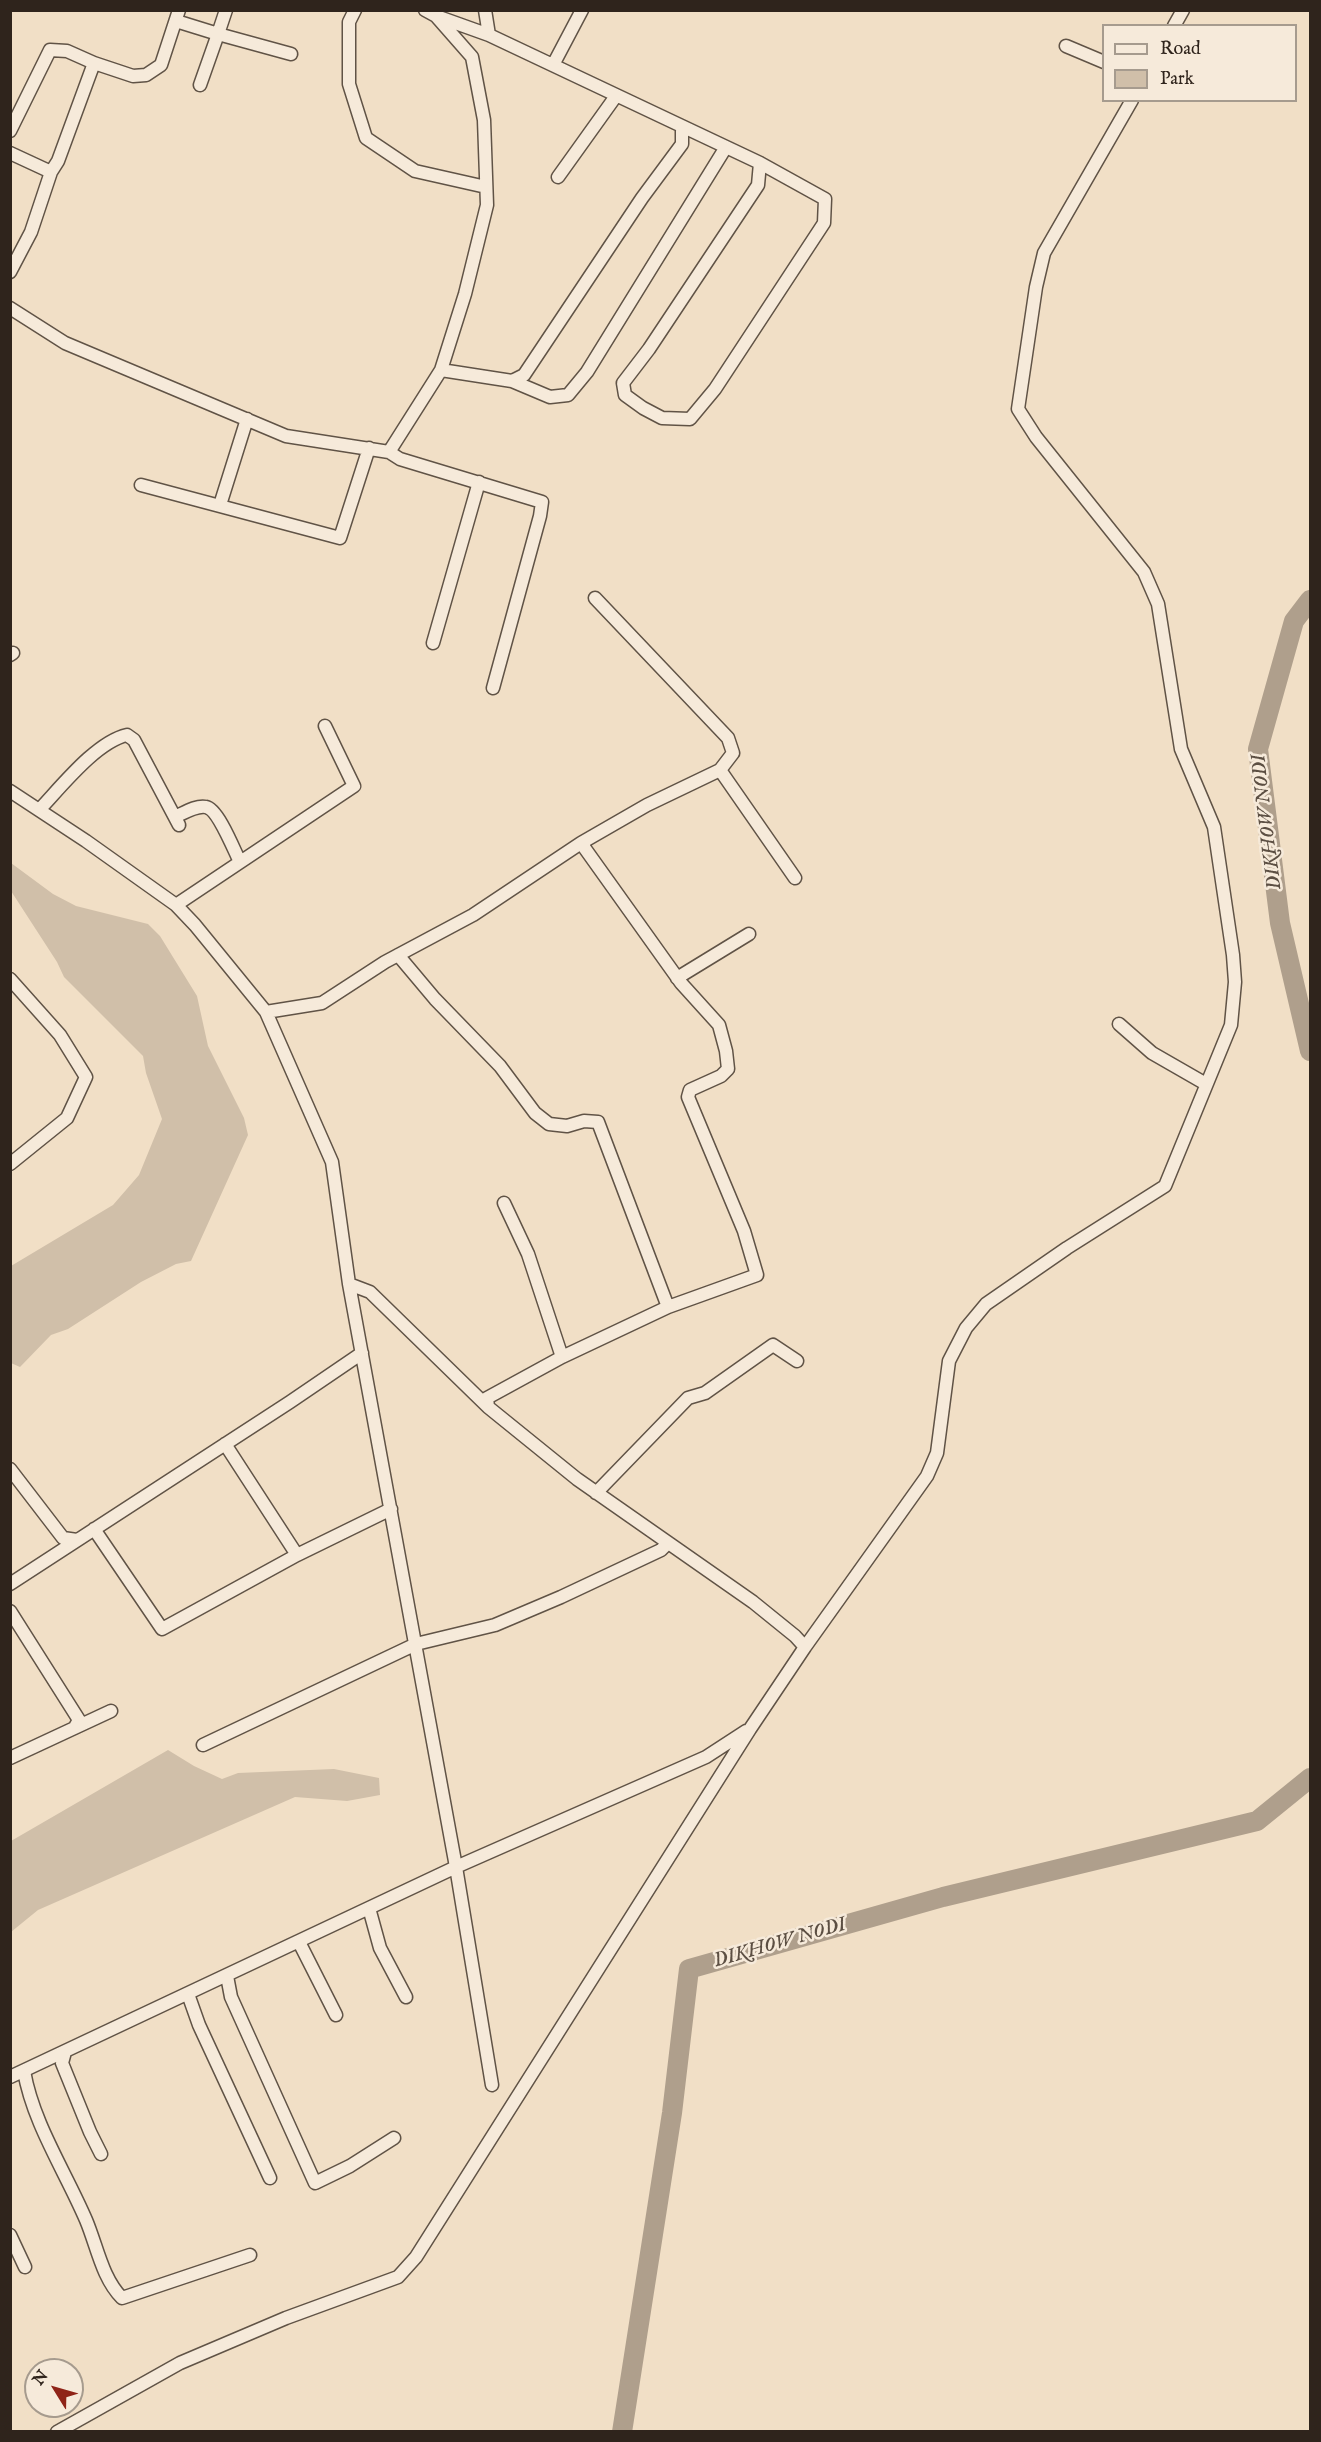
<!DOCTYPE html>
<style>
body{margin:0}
#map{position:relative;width:1321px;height:2442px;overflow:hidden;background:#f1dfc6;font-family:"IM FELL English",serif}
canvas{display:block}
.frame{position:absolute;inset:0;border:12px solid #2f241c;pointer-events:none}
.legend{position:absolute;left:1102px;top:24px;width:195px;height:78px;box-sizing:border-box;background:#f6eada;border:2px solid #a69b8e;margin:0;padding:8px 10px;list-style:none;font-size:18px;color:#2f241c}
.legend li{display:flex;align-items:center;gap:12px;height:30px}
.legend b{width:30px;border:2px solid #a69b8e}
.north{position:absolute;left:24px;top:2358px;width:60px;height:60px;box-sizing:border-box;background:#f6eada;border:2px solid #a69b8e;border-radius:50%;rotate:307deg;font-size:16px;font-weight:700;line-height:24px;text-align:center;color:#2f241c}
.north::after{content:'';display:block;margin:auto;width:21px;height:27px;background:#8f2418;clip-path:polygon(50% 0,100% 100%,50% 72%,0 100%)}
</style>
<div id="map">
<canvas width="1321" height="2442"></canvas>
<div class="frame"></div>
<ul class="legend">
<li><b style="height:8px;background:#f6eada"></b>Road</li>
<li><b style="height:16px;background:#d0bfa9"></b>Park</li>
</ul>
<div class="north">N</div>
</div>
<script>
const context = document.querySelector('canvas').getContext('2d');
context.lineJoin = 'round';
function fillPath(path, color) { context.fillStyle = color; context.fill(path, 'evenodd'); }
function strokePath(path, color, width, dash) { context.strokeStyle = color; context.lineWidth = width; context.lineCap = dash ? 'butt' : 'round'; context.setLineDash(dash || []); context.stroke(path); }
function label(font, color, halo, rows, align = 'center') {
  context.font = font + ' "IM FELL English",serif'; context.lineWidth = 5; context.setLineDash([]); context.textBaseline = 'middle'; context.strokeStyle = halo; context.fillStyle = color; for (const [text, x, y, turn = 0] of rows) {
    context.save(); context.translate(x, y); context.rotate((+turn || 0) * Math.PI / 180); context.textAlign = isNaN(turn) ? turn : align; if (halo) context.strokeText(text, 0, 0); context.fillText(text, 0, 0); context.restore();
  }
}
const green = new Path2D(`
 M 11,863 L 53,894 L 76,906 L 148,924 L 160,936 L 197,996 L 208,1046 L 244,1118 L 248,1135 L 191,1261 L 176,1264 L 141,1282 L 68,1329 L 51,1335 L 20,1367 L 11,1363 L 11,1266 L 113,1205 L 139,1175 L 162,1119 L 146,1073 L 143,1056 L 64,977 L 57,962 L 11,891 Z
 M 168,1750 L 194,1766 L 222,1779 L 238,1773 L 334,1769 L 379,1778 L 380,1795 L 347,1801 L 295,1797 L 38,1910 L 11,1932 L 11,1841 Z`);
const river = new Path2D(`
 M 1310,600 L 1294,621 L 1258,749 L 1280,923 L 1310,1051
 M 622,2432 L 672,2113 L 689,1969 L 943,1897 L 1257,1821 L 1310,1778`);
const minor = new Path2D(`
 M 226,10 L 218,34 L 291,54
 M 355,10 L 349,22 L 349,84 L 366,138 L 415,171 L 486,187
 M 485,10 L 489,35
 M 436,16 L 489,35 L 760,163 L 825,199 L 824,223 L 715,389 L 690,419 L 662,418 L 643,408 L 625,395 L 623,383 L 649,349 L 758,185 L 760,163
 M 176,21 L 218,34 L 200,85
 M 1174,26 L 1183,10
 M 1066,46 L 1104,62
 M 94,63 L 133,76 L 146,75 L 161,65 L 179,10
 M 553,65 L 582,10
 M 10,131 L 50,50 L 67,51 L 94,63 L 58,161 L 51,172 L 31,232 L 10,272
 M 10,153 L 51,172
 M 558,177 L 616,96
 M 10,308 L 65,343 L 286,436 L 389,452 L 441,370 L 465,294 L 487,205 L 484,120 L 472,57 L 436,16 L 425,10
 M 441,370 L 512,381 L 524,375 L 642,198 L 682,144 L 682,127
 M 512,381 L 550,397 L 568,395 L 587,372 L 726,147
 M 389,452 L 400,459 L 542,502 L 540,516 L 493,688
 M 141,485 L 340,538 L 369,448
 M 220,505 L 247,419
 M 433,643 L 479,482
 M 10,655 L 13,653
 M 720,770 L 795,878
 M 10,791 L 86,841 L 176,905 L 195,925 L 266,1012 L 332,1162 L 349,1284 L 456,1867 L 492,2085
 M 39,810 C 61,787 96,742 127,735 L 134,740 L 179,825
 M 175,817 C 184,813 196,805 206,807 C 218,809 234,850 240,862
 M 176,905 L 354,786 L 325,726
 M 398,955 L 435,999 L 500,1066 L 535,1113 L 549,1124 L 567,1126 L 584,1121 L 598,1122 L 668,1307
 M 677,978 L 749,934
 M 10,979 L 60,1035 L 86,1077 L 67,1118 L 10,1164
 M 266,1012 L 322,1003 L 385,962 L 473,915 L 581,843 L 647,805 L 720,770 L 733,753 L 728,738 L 595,598
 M 1119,1024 L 1152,1053 L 1206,1084
 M 504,1203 L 528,1254 L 562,1357
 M 349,1284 L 370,1292 L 488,1407 L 577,1479 L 753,1602 L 795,1636 L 805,1647
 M 488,1407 L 487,1398 L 562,1357 L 668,1307 L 757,1275 L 744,1231 L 688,1097 L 690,1090 L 721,1076 L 728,1069 L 726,1051 L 719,1025 L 681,983 L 581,843
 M 225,1444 L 297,1555
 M 10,1469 L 63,1538 L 77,1540
 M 596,1493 L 688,1398 L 705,1393 L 773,1345 L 797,1361
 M 94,1529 L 162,1629 L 297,1555 L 391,1509
 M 10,1584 L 290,1402 L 362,1353
 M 10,1611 L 79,1720 L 75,1727
 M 203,1745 L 416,1644 L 495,1625 L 561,1597 L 661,1550 L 667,1544
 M 10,1758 L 111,1711
 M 369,1908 L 380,1948 L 406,1997
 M 299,1942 L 336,2015
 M 227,1976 L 231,1997 L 315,2183 L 350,2166 L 394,2138
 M 188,1994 L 199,2025 L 270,2178
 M 65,2052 L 62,2063 L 90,2132 L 101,2154
 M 24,2071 C 33,2123 65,2171 86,2220 C 97,2246 102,2278 122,2298 L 250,2255
 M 10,2077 L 456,1867 L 706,1757 L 746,1731
 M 10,2235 L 25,2267
 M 57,2432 L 180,2363 L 286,2318 L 398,2277 L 416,2257 L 750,1729 L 805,1647 L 927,1476 L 937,1453 L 949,1361 L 966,1328 L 986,1304 L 1067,1248 L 1165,1186 L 1231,1025 L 1235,982 L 1233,955 L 1214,827 L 1181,749 L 1158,604 L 1144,572 L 1036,437 L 1018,409 L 1036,287 L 1044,253 L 1132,100`);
const waterNames = [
 ["DIKHOW NODI",1268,822,-97],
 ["DIKHOW NODI",780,1944,-16]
];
fillPath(green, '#d0bfa9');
strokePath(river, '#af9f8c', 20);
strokePath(minor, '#605346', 15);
strokePath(minor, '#f6eada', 12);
label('italic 20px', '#5c4f43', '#f6eada', waterNames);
</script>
